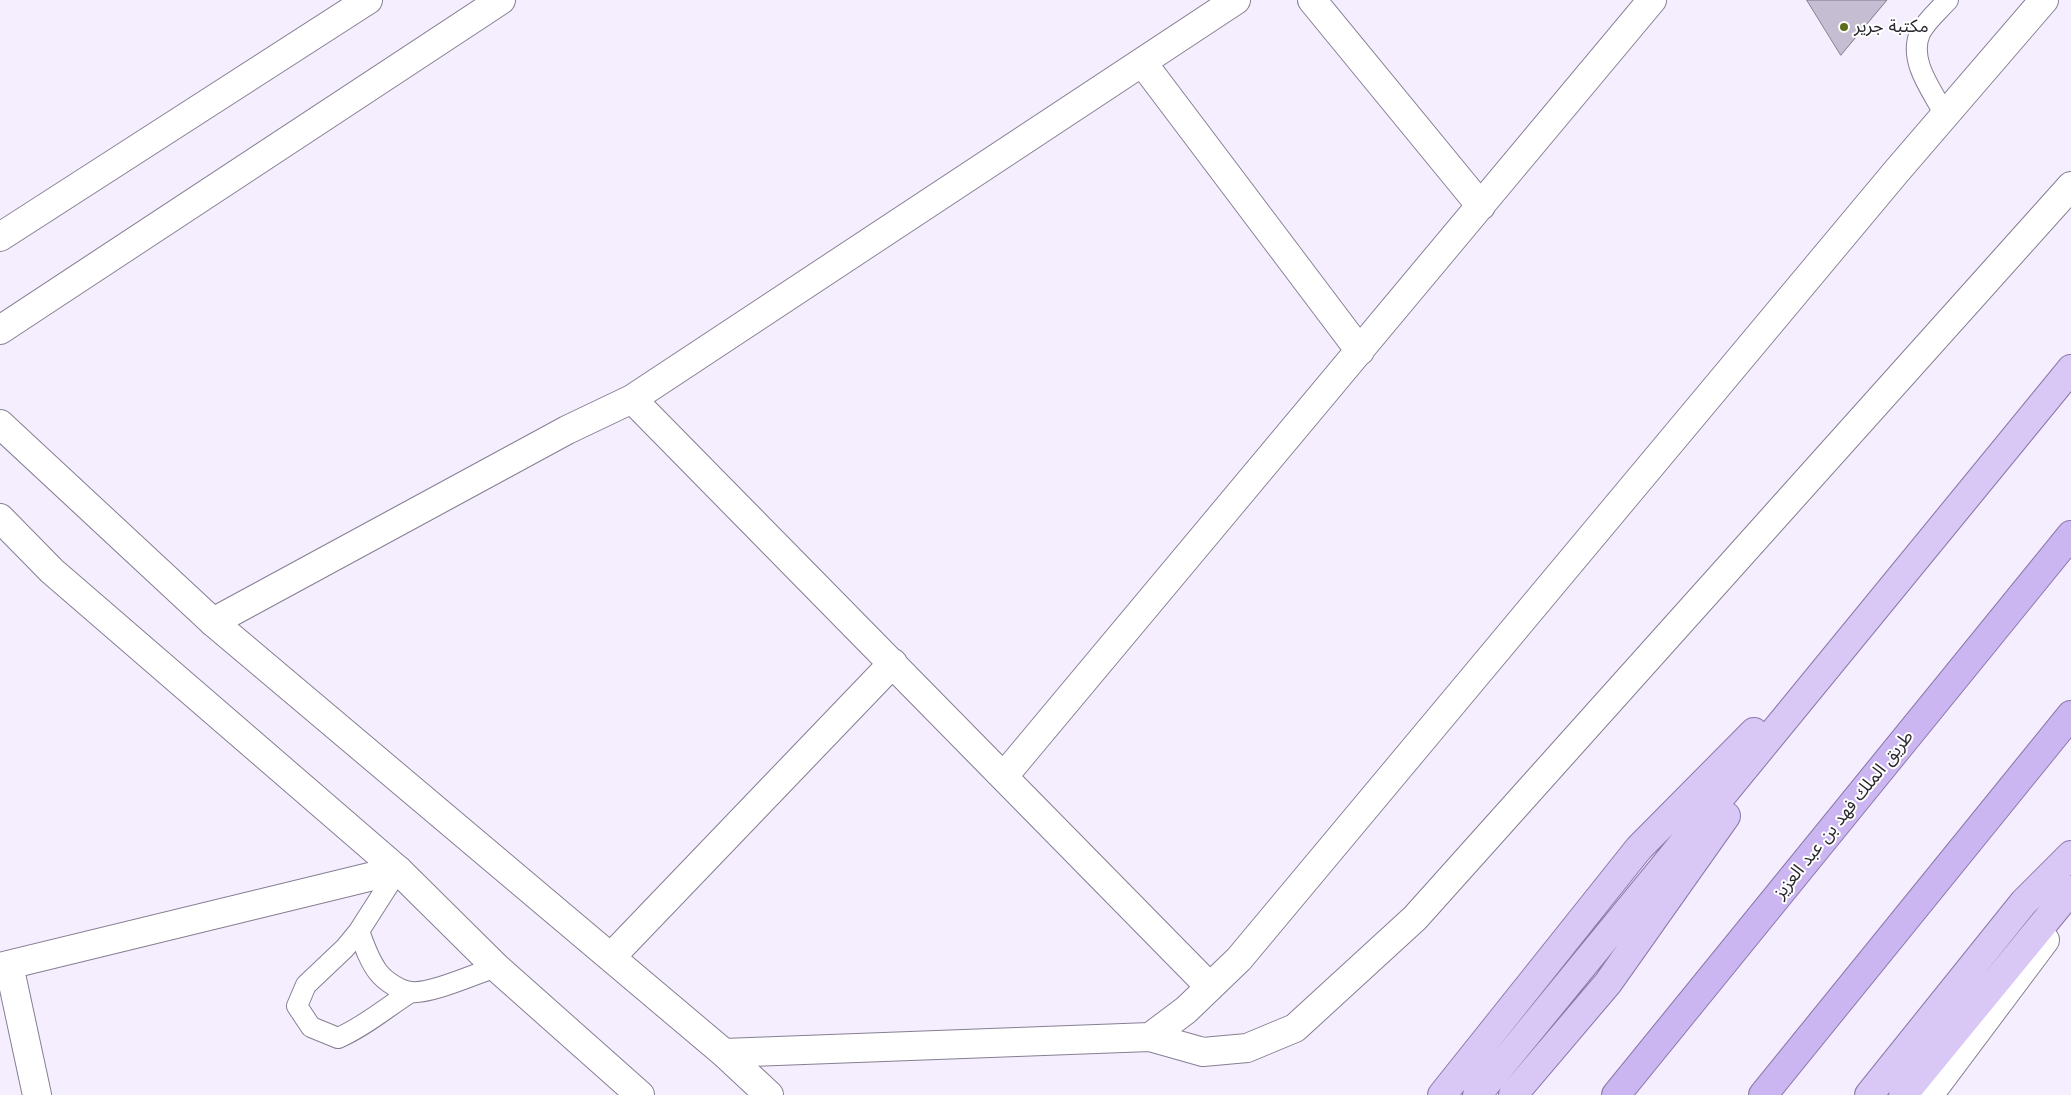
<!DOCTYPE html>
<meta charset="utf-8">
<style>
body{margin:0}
canvas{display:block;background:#f4eeff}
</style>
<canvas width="2071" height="1095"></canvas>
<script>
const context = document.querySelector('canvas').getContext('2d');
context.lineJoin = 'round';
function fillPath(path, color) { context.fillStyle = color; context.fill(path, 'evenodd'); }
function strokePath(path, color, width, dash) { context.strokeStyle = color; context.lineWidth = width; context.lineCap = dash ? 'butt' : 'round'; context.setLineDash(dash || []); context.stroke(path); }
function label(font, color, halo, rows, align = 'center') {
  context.font = font + ' "Varela Round","Noto Sans Arabic",sans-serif'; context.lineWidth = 4; context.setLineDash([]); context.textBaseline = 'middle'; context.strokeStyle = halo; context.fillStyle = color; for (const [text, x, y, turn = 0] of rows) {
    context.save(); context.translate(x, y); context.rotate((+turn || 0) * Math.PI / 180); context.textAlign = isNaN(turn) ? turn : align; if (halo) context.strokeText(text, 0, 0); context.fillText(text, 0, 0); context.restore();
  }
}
const building = new Path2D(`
 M 1807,0 L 1887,0 L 1841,55 Z`);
const service = new Path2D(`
 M 1945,115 C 1932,90 1908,61 1920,33 C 1926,21 1939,10 1948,0
 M 398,870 L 359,931 C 364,945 369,960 378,972 C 385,981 400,991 411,992 C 431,994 475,974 496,967
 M 359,931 L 345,948 L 306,985 L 297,1006 L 311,1027 L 338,1038 C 364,1027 387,1007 411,992`);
const minor = new Path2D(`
 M 1312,0 L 1481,206
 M 1142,62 L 1360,351
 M 632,399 L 1210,987
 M 213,622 L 567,430 L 632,399 L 1236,0
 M 1004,776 L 1652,0
 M 611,957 L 893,663
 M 9,965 L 37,1095
 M 0,967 L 398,870
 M 1150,1037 L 1203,1052 L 1247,1048 L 1295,1028 L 1415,918 L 2071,186
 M 724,1053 L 1150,1037 L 1186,1010 L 1239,959 L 1896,172 L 2044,0`);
const tertiary = new Path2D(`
 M 0,237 L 368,0
 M 0,330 L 501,0
 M 0,424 L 213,622 L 724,1053 L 769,1095
 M 0,518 L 52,571 L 398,870 L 496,967 L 640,1095
 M 1929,1095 L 2045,940`);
const primary = new Path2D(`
 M 1442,1095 L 1639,848 L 1754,732
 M 1477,1095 L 2071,369
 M 1513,1095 L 1608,983 L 1726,816
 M 1869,1095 L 2024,902 L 2071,855
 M 1903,1095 L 2071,890`);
const trunk = new Path2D(`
 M 1616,1095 L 2071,535
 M 1763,1095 L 2071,715`);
const markers = [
 [1844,27,5,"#5c6e1b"]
];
const poiNames = [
 ["مكتبة جرير",1854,27]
];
const streetNames = [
 ["طريق الملك فهد بن عبد العزيز",1844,815,-51]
];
fillPath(building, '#c5bed2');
strokePath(building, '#7f798b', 1);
strokePath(service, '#867f92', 22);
strokePath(minor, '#867f92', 30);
strokePath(tertiary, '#867f92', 30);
strokePath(primary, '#8c78ac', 30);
strokePath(trunk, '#8c78ac', 30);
strokePath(service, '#fff', 20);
strokePath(minor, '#fff', 28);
strokePath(tertiary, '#fff', 28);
strokePath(primary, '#d9c8f5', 28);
strokePath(trunk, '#ccb6f2', 28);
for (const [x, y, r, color] of markers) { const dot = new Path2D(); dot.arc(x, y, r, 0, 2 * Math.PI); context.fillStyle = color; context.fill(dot); strokePath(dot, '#fff', 2); }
label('18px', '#2b2830', '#fff', poiNames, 'left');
label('18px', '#2b2830', '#fff', streetNames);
</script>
